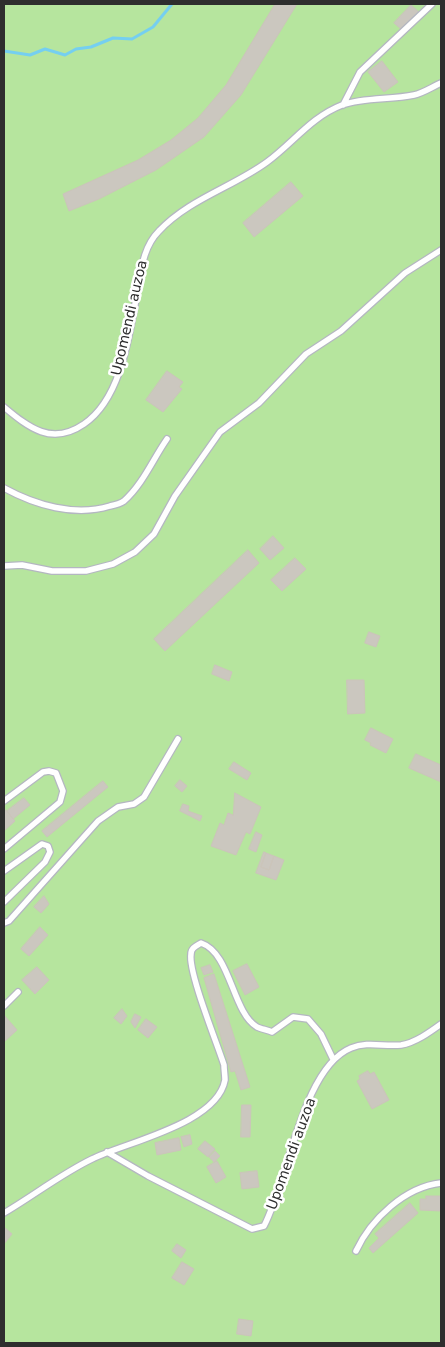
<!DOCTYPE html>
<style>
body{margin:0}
#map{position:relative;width:445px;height:1347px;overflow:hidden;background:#efe9e1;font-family:"DejaVu Sans",sans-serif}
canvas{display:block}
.frame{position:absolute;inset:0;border:5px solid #2e2e2e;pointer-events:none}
</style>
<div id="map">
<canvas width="445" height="1347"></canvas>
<div class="frame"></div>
</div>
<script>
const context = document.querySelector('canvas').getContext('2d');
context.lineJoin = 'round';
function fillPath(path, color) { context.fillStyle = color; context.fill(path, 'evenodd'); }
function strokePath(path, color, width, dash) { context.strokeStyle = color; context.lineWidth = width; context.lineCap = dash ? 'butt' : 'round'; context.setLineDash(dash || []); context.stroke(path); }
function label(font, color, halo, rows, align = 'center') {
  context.font = font + ' "DejaVu Sans",sans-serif'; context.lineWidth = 5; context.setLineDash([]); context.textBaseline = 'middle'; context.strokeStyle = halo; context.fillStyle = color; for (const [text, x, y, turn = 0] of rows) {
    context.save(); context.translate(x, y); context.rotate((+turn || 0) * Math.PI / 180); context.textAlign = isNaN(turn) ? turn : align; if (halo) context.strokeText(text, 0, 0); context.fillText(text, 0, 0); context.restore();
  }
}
const green = new Path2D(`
 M 4,4 L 441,4 L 441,1343 L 4,1343 Z`);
const stream = new Path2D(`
 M 4,51 L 30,55 L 45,49 L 65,55 L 76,49 L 91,47 L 113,38 L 132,39 L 153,27 L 172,4`);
const building = new Path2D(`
 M 297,4 L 241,95 L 204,137 L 156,170 L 99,199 L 69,211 L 63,194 L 138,160 L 171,140 L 198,118 L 226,85 L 275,4 Z
 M 411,5 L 419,12 L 402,30 L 394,23 Z
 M 382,61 L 398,82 L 384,92 L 368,72 Z
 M 291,182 L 303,196 L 254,237 L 243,223 Z
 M 167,371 L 183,382 L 179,387 L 182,389 L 163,412 L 146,400 Z
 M 273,536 L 284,548 L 270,560 L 260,549 Z
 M 248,550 L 259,563 L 165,651 L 154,639 Z
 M 295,558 L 306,569 L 282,591 L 271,580 Z
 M 369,632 L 380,636 L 376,647 L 365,643 Z
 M 215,665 L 232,672 L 229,681 L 212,674 Z
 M 347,680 L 364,680 L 365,713 L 348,714 Z
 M 371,728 L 393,739 L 386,753 L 370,745 L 371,743 L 365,740 Z
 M 416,754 L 441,765 L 441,782 L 409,768 Z
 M 234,762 L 251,773 L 247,780 L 229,769 Z
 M 180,780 L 187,786 L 182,792 L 175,786 Z
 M 103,781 L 108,787 L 47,837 L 42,831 Z
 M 235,793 L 261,807 L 250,834 L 246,832 L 236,855 L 211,846 L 220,823 L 224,825 L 228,813 L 233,815 Z
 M 24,798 L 30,805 L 13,819 L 7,811 Z
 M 183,804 L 189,806 L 188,811 L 202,816 L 200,821 L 180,811 Z
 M 6,810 L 15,821 L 4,831 L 4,811 Z
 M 256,832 L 262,835 L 256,852 L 249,849 Z
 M 264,852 L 266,853 L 261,867 L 269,870 L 274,856 L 284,860 L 276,880 L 256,873 Z
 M 266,853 L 274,856 L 269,870 L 261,867 Z
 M 44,896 L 49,904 L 41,913 L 34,907 Z
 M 40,927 L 48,935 L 29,956 L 21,949 Z
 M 247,964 L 259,987 L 245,995 L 233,971 Z
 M 210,965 L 213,972 L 204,975 L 201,968 Z
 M 37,967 L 49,980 L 35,994 L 22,980 Z
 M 214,974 L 250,1087 L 241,1090 L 235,1071 L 231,1072 L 204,978 Z
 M 122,1009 L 127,1016 L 121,1024 L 114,1018 Z
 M 135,1014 L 141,1017 L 135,1028 L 131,1022 Z
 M 4,1015 L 17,1030 L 4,1042 Z
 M 146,1019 L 157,1027 L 148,1038 L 138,1030 Z
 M 368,1071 L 370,1074 L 374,1072 L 389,1100 L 372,1109 L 357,1081 L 360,1079 L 359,1076 Z
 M 242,1105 L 251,1105 L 250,1137 L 241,1137 Z
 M 190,1135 L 192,1144 L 184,1147 L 181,1137 Z
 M 179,1138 L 181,1150 L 157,1155 L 155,1143 Z
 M 205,1141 L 215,1149 L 208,1157 L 198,1149 Z
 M 215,1151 L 220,1156 L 214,1162 L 209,1157 Z
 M 217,1161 L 226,1177 L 216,1183 L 207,1167 Z
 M 257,1171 L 259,1187 L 242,1189 L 240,1173 Z
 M 426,1196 L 441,1196 L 441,1211 L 420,1210 L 420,1199 L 426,1199 Z
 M 410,1203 L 418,1213 L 373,1253 L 369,1248 L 379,1238 L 375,1234 Z
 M 4,1227 L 12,1234 L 4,1244 Z
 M 177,1244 L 186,1250 L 181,1258 L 172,1251 Z
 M 182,1262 L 194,1269 L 184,1285 L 172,1278 Z
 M 239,1319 L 253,1321 L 251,1336 L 237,1334 Z`);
const lane = new Path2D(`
 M 343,105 L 360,72 L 432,4
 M 4,407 C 29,428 52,446 84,424 C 124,397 130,327 139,283 C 142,264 145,245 159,231 C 189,199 233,187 267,162 C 293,143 311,117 342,105 C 365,97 390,100 414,95 C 423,93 432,87 441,83
 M 4,488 C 35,505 75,517 110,506 C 115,505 120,504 124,501 C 143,484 153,459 167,439
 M 4,566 L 22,565 L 52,571 L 86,571 L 113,564 L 135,552 L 154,534 L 175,496 L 220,432 L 259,403 L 306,354 L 341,331 L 405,273 L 441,250
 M 4,801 L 43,772 L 49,771 L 56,773 L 63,791 L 60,802 L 4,849
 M 4,871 L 42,844 L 48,846 L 50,852 L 45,862 L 4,902
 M 4,923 L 9,921 L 98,821 L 118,807 L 134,804 L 144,797 L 178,739
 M 4,1006 L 18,992
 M 107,1152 L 148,1176 L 252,1229 L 264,1226 C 288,1181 302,1068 351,1048 C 368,1041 384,1047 401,1045 C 415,1043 430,1032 441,1024
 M 4,1213 C 33,1196 61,1174 92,1159 C 126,1142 217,1124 225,1080 C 225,1075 224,1070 224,1065 C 217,1043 188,972 191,954 C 191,948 196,946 201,943 C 231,953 232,1012 257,1027 C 261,1029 268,1030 272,1032 L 293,1017 L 308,1019 L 321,1034 L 333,1059
 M 356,1251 C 371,1219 405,1187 441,1183`);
const streetNames = [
 ["Upomendi auzoa",130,318,-77],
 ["Upomendi auzoa",292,1154,-70]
];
fillPath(green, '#b6e59e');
strokePath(stream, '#75cff0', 3);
fillPath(building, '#cbc7bf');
strokePath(building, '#cbc5ba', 1);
strokePath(lane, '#b4b7c1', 8);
strokePath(lane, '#fff', 5.5);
label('14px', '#2e2e2e', '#fff', streetNames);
</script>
